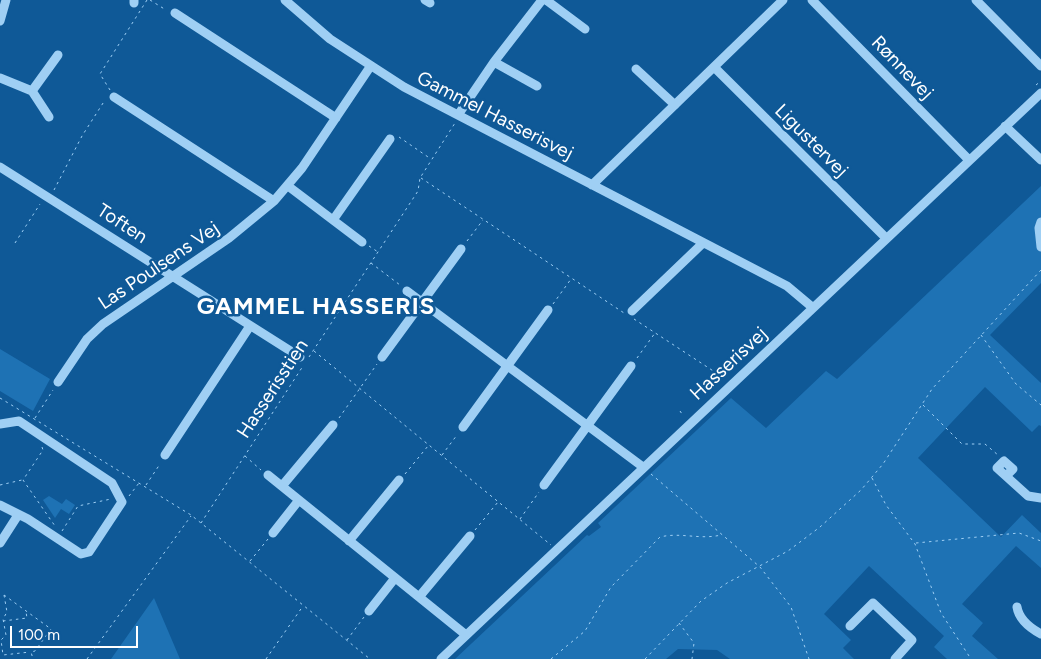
<!DOCTYPE html>
<meta charset="utf-8">
<style>
body{margin:0}
#map{position:relative;width:1041px;height:659px;overflow:hidden;background:#0f5997;font-family:Figtree,sans-serif}
canvas{display:block}
.scale{position:absolute;left:10px;top:626px;width:128px;height:22px;box-sizing:border-box;border:2px solid #fff;border-top:0;padding-left:6px;font-size:15px;line-height:18px;white-space:nowrap;color:#fff;-webkit-text-stroke:4px #0f5997;paint-order:stroke}
</style>
<div id="map">
<canvas width="1041" height="659"></canvas>
<div class="scale">100 m</div>
</div>
<script>
const context = document.querySelector('canvas').getContext('2d');
context.lineJoin = 'round';
function fillPath(path, color) { context.fillStyle = color; context.fill(path, 'evenodd'); }
function strokePath(path, color, width, dash) { context.strokeStyle = color; context.lineWidth = width; context.lineCap = dash ? 'butt' : 'round'; context.setLineDash(dash || []); context.stroke(path); }
function label(font, color, halo, rows, align = 'center') {
  context.font = font + ' Figtree,sans-serif'; context.lineWidth = 5; context.setLineDash([]); context.textBaseline = 'middle'; context.strokeStyle = halo; context.fillStyle = color; for (const [text, x, y, turn = 0] of rows) {
    context.save(); context.translate(x, y); context.rotate((+turn || 0) * Math.PI / 180); context.textAlign = isNaN(turn) ? turn : align; if (halo) context.strokeText(text, 0, 0); context.fillText(text, 0, 0); context.restore();
  }
}
const green = new Path2D(`
 M 1041,186 L 1041,283 L 990,335 L 1041,383 L 1041,426 L 1039,425 L 1032,432 L 985,387 L 918,458 L 1001,537 L 1022,515 L 1041,533 L 1041,568 L 1016,546 L 962,604 L 983,623 L 972,636 L 998,659 L 947,659 L 934,647 L 944,636 L 869,566 L 824,614 L 851,640 L 843,648 L 854,659 L 730,659 L 717,650 L 678,649 L 666,659 L 455,659 L 587,535 L 589,536 L 601,527 L 598,523 L 731,398 L 766,428 L 826,371 L 837,379 Z
 M 0,349 L 50,379 L 33,411 L 0,391 Z
 M 49,496 L 62,504 L 66,499 L 75,505 L 69,514 L 61,509 L 55,518 L 43,500 Z
 M 154,598 L 180,659 L 111,659 Z`);
const path = new Path2D(`
 M 150,0 L 166,10
 M 1036,85 L 1041,81
 M 110,90 L 100,74 L 147,0
 M 399,137 L 431,159
 M 421,178 L 624,313
 M 54,190 L 82,136 L 105,100
 M 467,241 L 483,220
 M 15,243 L 40,204
 M 369,246 L 378,252
 M 371,263 L 400,285
 M 553,304 L 571,279
 M 634,319 L 724,378
 M 981,335 L 1016,384 L 1041,405
 M 314,351 L 551,545
 M 309,357 L 418,191 L 420,178 L 455,123
 M 637,358 L 655,333
 M 0,398 L 191,515 L 370,659
 M 923,405 L 962,444 L 985,444 L 998,455
 M 680,411 L 682,414
 M 35,418 L 53,390
 M 339,418 L 377,364
 M 42,447 L 43,450 L 23,480 L 55,526
 M 442,455 L 457,435
 M 245,456 L 261,470
 M 405,474 L 428,446
 M 651,474 L 760,567 L 791,607 L 809,659
 M 872,478 L 886,505 L 915,544 L 941,613 L 971,659
 M 0,485 L 22,480
 M 146,485 L 160,464
 M 129,496 L 139,483
 M 520,519 L 539,492
 M 201,523 L 303,366
 M 475,530 L 498,502
 M 62,531 L 78,506 L 111,499
 M 916,543 L 1019,533 L 1041,541
 M 250,561 L 268,539
 M 4,595 L 51,629 L 35,651 L 31,652 L 33,659
 M 4,595 L 7,612 L 3,619 L 6,635 L 1,640 L 3,655 L 30,652
 M 3,621 L 27,618 L 26,612
 M 679,623 L 694,643 L 692,659
 M 347,640 L 364,617
 M 87,659 L 191,516
 M 266,659 L 303,606
 M 551,659 L 585,631 L 611,587 L 660,537 C 680,532 700,540 721,535
 M 645,659 L 701,601 L 727,583 L 788,551 L 820,527 L 861,490 L 883,464 L 932,389 L 1041,270`);
const minor = new Path2D(`
 M 134,0 L 134,3
 M 285,0 L 330,39 L 404,87 L 787,286 L 812,307
 M 425,0 L 430,3
 M 546,0 L 585,29
 M 812,0 L 969,160
 M 976,0 L 1041,66
 M 175,13 L 336,118
 M 0,21 L 6,0
 M 494,62 L 537,86
 M 714,67 L 886,238
 M 636,69 L 675,105
 M 0,78 L 32,91 L 49,117
 M 32,91 L 58,55
 M 114,97 L 274,201
 M 458,115 L 494,62 L 542,0
 M 1005,126 L 1041,160
 M 0,167 L 300,357
 M 592,185 L 783,0
 M 288,186 L 362,242
 M 333,220 L 390,139
 M 1041,222 L 1039,228 L 1041,247
 M 407,291 L 643,467
 M 632,311 L 703,243
 M 382,357 L 461,249
 M 58,382 L 87,339 L 103,324 L 229,238 L 274,201 L 302,168 L 370,67
 M 0,424 L 19,421 L 112,483 L 122,502 L 89,552 L 81,554 L 28,519 L 0,505
 M 463,427 L 548,310
 M 165,455 L 250,326
 M 268,475 L 466,635
 M 1006,476 L 1013,469 L 1004,461 L 997,468 L 1028,496 L 1041,498
 M 544,485 L 631,366
 M 282,486 L 333,425
 M 273,533 L 299,500
 M 349,541 L 399,480
 M 0,543 L 18,515
 M 419,597 L 470,536
 M 1017,607 C 1019,620 1030,628 1041,634
 M 369,611 L 395,578
 M 850,626 L 873,603 L 912,640 L 895,659
 M 441,659 L 1041,93`);
const streetNames = [
 ["Rønnevej",902,68,46],
 ["Gammel Hasserisvej",495,116,27],
 ["Ligustervej",811,141,45],
 ["Toften",122,224,33],
 ["Las Poulsens Vej",159,266,-34],
 ["Hasserisvej",729,364,-43],
 ["Hasserisstien",273,389,-57]
];
const districtNames = [
 ["GAMMEL HASSERIS",316,307]
];
fillPath(green, '#1e72b4');
strokePath(path, '#9fcff4', 1, [2.5, 4]);
strokePath(minor, '#9fcff4', 9);
label('19px', '#fff', '#0f5997', streetNames);
context.letterSpacing = '1px';
label('bold 24px', '#fff', '#0f5997', districtNames);
context.letterSpacing = '0px';
</script>
